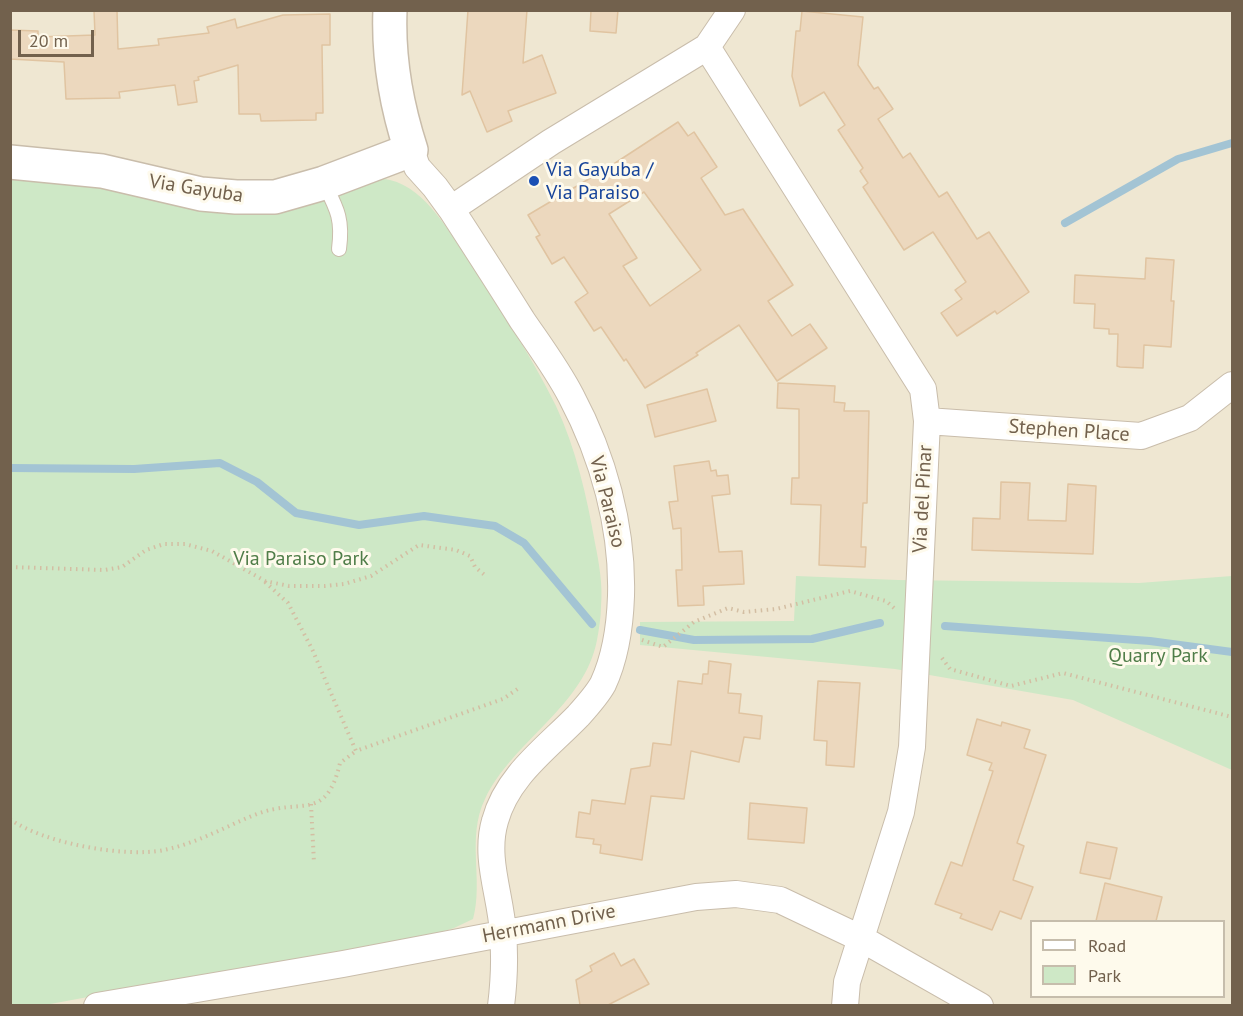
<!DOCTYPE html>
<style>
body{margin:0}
#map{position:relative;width:1243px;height:1016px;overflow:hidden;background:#fbf6e6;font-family:"PT Sans",sans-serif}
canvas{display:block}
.frame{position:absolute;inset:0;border:12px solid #72614d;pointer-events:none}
.legend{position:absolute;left:1030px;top:920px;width:195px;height:78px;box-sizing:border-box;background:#fefaec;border:2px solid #c6bdac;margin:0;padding:8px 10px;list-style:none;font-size:18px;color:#72614d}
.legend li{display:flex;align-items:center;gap:12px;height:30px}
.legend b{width:30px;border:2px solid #c6bdac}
.scale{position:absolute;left:18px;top:30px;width:76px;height:27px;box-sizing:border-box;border:3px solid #72614d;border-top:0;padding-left:8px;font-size:18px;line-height:21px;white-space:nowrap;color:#72614d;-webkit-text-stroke:4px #fefaec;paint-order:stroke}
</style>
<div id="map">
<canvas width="1243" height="1016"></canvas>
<div class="frame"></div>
<ul class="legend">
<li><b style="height:8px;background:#fff"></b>Road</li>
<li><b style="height:16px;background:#cee8c6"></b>Park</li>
</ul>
<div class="scale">20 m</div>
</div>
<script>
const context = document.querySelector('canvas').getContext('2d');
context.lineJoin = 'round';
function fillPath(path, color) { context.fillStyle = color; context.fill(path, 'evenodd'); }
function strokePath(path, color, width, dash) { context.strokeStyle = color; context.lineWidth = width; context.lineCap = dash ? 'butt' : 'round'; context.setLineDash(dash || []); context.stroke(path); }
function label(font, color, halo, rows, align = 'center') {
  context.font = font + ' "PT Sans",sans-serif'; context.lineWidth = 6; context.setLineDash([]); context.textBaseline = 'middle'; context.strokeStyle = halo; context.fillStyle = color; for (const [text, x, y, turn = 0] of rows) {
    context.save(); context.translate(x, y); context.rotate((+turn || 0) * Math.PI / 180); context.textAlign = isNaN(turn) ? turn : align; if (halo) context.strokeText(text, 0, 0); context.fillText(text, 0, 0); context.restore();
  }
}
const residential = new Path2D(`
 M 10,11 L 1232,11 L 1232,1005 L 11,1005 ZM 1032,922 L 1224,922 L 1224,996 L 1032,996 Z`);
const green = new Path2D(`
 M 10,175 L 113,183 L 264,213 C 272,212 280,212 288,211 C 315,205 365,173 390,180 C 427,189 451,235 470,263 C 500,309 532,357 556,406 C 576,449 587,497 595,543 C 599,563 603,585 601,606 C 601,617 599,629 597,640 C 584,707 513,740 485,799 C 466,838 484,880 473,919 L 454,928 L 422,938 L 179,980 L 45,1005 L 11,1005 Z
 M 796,576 L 898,580 L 1139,583 L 1232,576 L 1232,770 L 1073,700 L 895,669 L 640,645 L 640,622 L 794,621 Z`);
const stream = new Path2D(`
 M 1065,223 L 1178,159 L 1232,143
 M 10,468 L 134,469 L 220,463 L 257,482 L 296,513 L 359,525 L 424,516 L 495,526 L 524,543 L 592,624
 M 945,626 L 1150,641 L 1232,652
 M 640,630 L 694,640 L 812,639 L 880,623`);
const building = new Path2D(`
 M 94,10 L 117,10 L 118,49 L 159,45 L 158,39 L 209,33 L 207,27 L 235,19 L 237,28 L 283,15 L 330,14 L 330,45 L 322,45 L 323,113 L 316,113 L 316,120 L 261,121 L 260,114 L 239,114 L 238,65 L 198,77 L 199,80 L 194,81 L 197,102 L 178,105 L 175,85 L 119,92 L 120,98 L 66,99 L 64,62 L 10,59 L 10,30 L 38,31 L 38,37 L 95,35 Z
 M 468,10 L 527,10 L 523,63 L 542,55 L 556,93 L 508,111 L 512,121 L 487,132 L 470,91 L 462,95 Z
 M 591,10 L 618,10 L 616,33 L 590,31 Z
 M 802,11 L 863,17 L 858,65 L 874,89 L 878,87 L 893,109 L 878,119 L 903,158 L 910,153 L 939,197 L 947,192 L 977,239 L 989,232 L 1029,292 L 997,314 L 995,311 L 957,336 L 941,313 L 962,299 L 955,290 L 966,282 L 933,232 L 904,250 L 863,187 L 868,183 L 860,171 L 863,168 L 838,130 L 845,125 L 824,92 L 800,106 L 792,76 L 796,31 L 800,31 Z
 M 678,122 L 688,136 L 694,132 L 717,167 L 701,178 L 725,215 L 743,209 L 793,285 L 768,301 L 792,336 L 810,324 L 827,348 L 777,381 L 739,325 L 696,353 L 698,355 L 645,388 L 626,359 L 624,361 L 601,327 L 594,331 L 575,302 L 588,293 L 564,257 L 552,264 L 536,237 L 540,235 L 528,215 L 609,167 ZM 644,192 L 701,270 L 650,306 L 623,266 L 637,258 L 609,214 Z
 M 1146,258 L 1174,260 L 1171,301 L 1174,301 L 1171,347 L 1144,345 L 1143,368 L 1120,367 L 1117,366 L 1118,334 L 1109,334 L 1109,329 L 1094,328 L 1095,304 L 1074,303 L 1075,275 L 1145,279 Z
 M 778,383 L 835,386 L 834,402 L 845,403 L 844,411 L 869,411 L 867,503 L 863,503 L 861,547 L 866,547 L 865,567 L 819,565 L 821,505 L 791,504 L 792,478 L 799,478 L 799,409 L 777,408 Z
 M 707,389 L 716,421 L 655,437 L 647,405 Z
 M 709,461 L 711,471 L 716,470 L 717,476 L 728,475 L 730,494 L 712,496 L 719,552 L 742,551 L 744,584 L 703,586 L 704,605 L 678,606 L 676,570 L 682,570 L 681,528 L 673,529 L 669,502 L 678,501 L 674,466 Z
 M 1001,482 L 1030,483 L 1028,520 L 1066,521 L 1068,484 L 1096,486 L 1093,554 L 972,550 L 973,518 L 1000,519 Z
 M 709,661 L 731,664 L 728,693 L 741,694 L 739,713 L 762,716 L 760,739 L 744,737 L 739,762 L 691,751 L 684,799 L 651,796 L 642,860 L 600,853 L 601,845 L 593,844 L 594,839 L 576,837 L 579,812 L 590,814 L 592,800 L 625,804 L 631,769 L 650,766 L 653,743 L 671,745 L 678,681 L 702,684 L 703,674 L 708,674 Z
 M 818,681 L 860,683 L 854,767 L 826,765 L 827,741 L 814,740 Z
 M 977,719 L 1001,726 L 1002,722 L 1030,730 L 1024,748 L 1046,755 L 1017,843 L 1024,846 L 1013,880 L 1033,887 L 1021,919 L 1000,911 L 992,930 L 960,918 L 962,914 L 935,904 L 951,862 L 962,866 L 993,771 L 989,770 L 992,763 L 967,755 Z
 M 750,803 L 807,808 L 804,843 L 748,839 Z
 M 1087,842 L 1117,848 L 1110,879 L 1080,873 Z
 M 1105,883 L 1162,897 L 1156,921 L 1096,921 Z
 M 614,953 L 621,966 L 634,959 L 649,984 L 608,1005 L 580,1005 L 576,980 L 592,971 L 590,966 Z`);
const path = new Path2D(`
 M 10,567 L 105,570 L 122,567 L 146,550 L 164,544 L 185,544 L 212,551 L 265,581 L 289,586 L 325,586 L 344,584 L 371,576 L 419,545 L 456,550 L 470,556 L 475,567 L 487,577
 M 265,582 L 288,603 L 312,649 L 356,751 L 503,699 L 519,688
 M 642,640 L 663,647 L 694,622 L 728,608 L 744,612 L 776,609 L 850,591 L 886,601 L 894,608
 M 942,658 L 950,669 L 1011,686 L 1063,673 L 1232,717
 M 311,804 L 314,863
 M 10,819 C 42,843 125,858 164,850 C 198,843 226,826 257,814 C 301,797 326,823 340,763 L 356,751`);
const service = new Path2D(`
 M 324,183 C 337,209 343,219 339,249`);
const minor = new Path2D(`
 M 707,47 L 923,389 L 927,421 L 912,747 L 901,812 L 847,982 L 845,1006
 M 411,150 L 417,167 L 435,187 L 451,209 C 475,246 499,283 522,320 C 539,345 557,369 571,396 C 603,456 623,527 621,596 C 620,626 616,656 603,684 C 597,695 587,706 578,716 C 547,748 507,776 495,821 C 484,858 501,896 503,933 C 505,957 504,982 501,1006
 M 451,209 L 551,142 L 707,47 L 732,10
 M 927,421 L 1141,436 L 1190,418 L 1232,385
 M 97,1006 L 343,964 L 696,897 L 736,894 L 780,900 L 862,939 L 980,1006`);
const tertiary = new Path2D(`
 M 10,162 L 102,171 L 201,194 L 236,197 L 275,197 L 324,183 L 411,150 C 396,104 388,59 390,10`);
const markers = [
 [534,181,6,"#1a4fb4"]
];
const transitNames = [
 ["Via Gayuba /",546,170],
 ["Via Paraiso",546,193]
];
const streetNames = [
 ["Via Gayuba",196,189,9],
 ["Stephen Place",1069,431,4],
 ["Via del Pinar",923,499,-87],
 ["Via Paraiso",607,502,76],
 ["Herrmann Drive",549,924,-11]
];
const parkNames = [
 ["Via Paraiso Park",301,559],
 ["Quarry Park",1158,656]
];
fillPath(residential, '#efe7d2');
fillPath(green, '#cee8c6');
strokePath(stream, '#a3c4d4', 8);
fillPath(building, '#ecd8be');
strokePath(building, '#e0c4a1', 1.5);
strokePath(service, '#c9bdab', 16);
strokePath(minor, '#c9bdab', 28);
strokePath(tertiary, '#c9bdab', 36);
strokePath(path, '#d3bea3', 4, [1.5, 4.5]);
strokePath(service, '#fff', 14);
strokePath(minor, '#fff', 26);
strokePath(tertiary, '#fff', 33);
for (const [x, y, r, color] of markers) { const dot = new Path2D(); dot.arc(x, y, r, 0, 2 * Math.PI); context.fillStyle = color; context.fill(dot); strokePath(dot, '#fefaec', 2); }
label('20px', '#164399', '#fefaec', transitNames, 'left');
label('20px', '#72614d', '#fefaec', streetNames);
label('20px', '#4f7d48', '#fefaec', parkNames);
</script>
